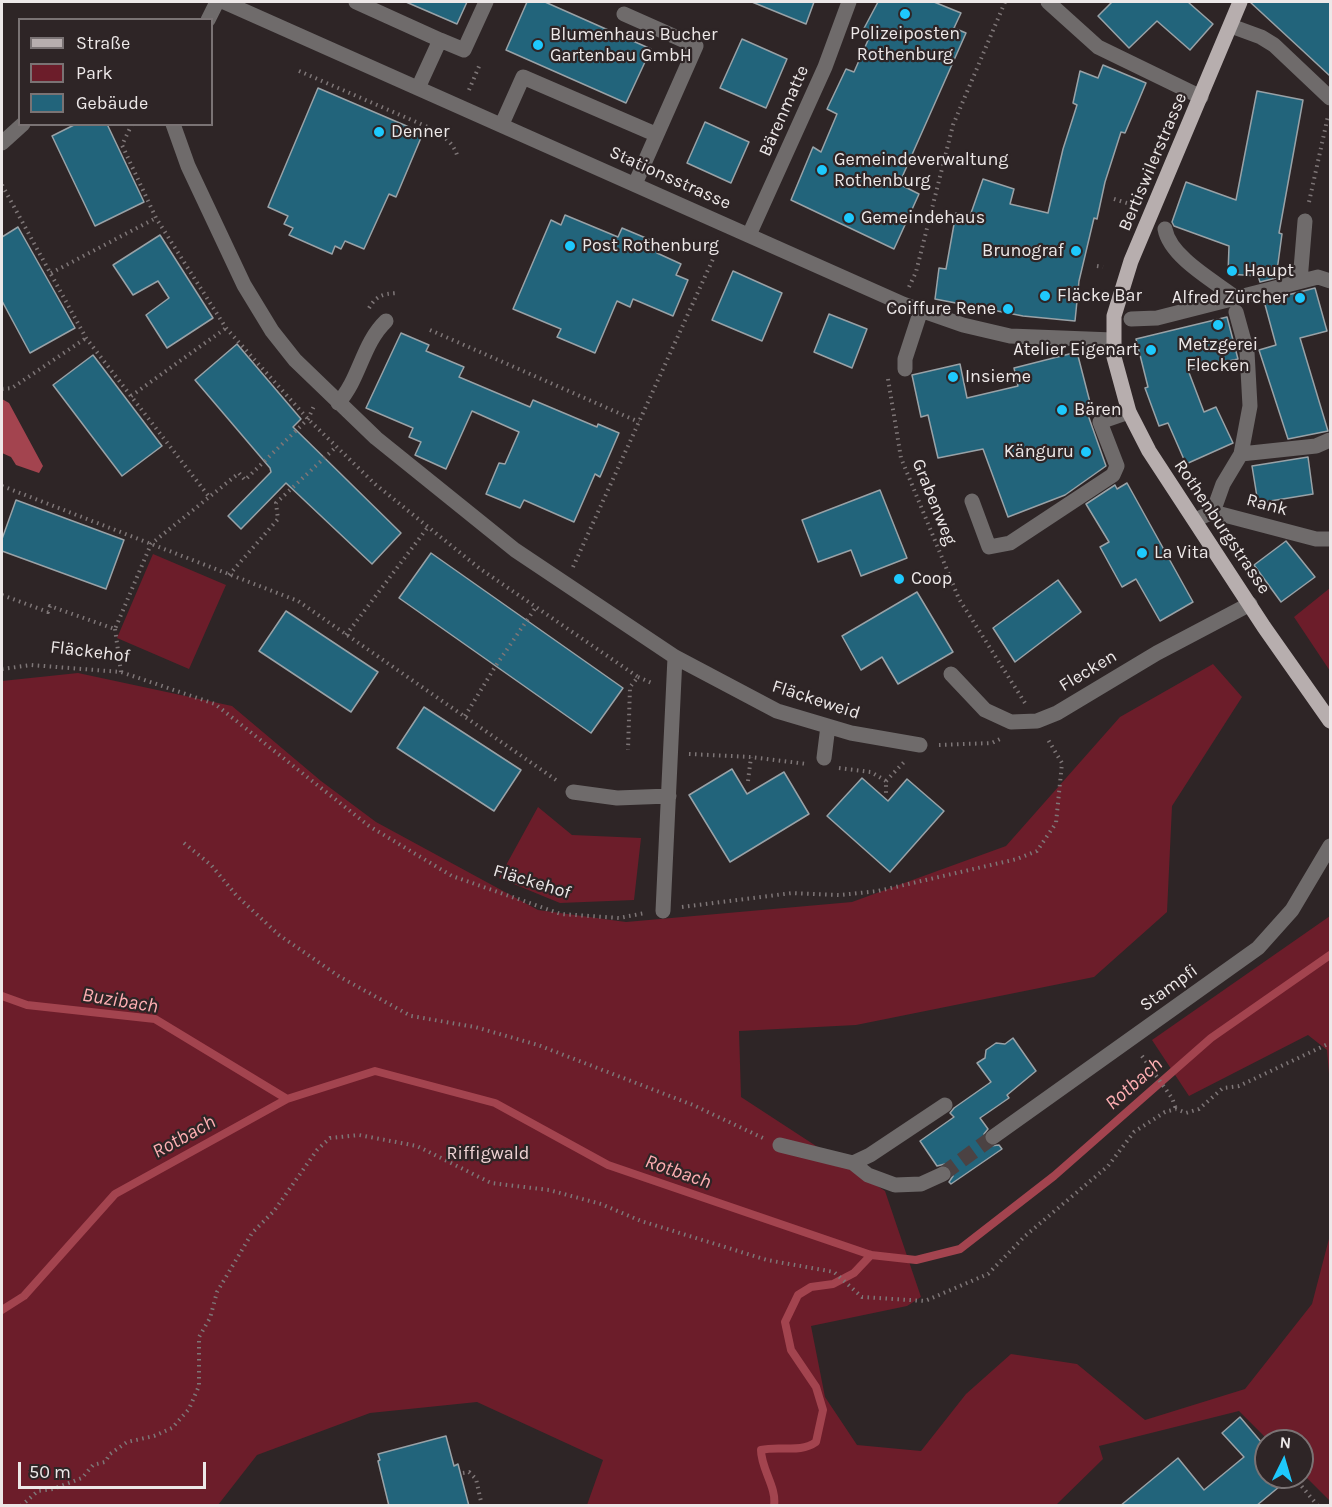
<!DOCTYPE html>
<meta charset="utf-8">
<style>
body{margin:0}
#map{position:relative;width:1332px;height:1507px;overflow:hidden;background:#2e2526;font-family:Karla,sans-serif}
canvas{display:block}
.frame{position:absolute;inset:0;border:3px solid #ede8e8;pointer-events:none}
.legend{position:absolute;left:18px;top:18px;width:195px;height:108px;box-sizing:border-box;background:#2e2526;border:2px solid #7a7374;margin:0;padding:8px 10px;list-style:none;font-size:18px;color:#ede8e8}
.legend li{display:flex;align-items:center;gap:12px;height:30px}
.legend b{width:30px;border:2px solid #7a7374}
.north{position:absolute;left:1254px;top:1429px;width:60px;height:60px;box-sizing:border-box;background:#2e2526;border:2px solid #7a7374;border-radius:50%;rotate:5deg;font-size:16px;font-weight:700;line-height:24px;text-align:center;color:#ede8e8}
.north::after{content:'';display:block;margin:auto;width:21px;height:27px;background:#1ec9fd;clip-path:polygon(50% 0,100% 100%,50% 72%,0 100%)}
.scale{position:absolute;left:18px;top:1462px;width:188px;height:27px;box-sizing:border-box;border:3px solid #ede8e8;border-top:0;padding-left:8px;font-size:18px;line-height:21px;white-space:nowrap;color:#ede8e8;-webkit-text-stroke:4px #2e2526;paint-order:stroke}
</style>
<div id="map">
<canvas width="1332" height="1507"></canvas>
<div class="frame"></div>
<ul class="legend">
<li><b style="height:8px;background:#b7aeae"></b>Straße</li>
<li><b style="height:16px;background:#6c1d2a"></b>Park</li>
<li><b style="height:16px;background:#22647b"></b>Gebäude</li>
</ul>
<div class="north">N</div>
<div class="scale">50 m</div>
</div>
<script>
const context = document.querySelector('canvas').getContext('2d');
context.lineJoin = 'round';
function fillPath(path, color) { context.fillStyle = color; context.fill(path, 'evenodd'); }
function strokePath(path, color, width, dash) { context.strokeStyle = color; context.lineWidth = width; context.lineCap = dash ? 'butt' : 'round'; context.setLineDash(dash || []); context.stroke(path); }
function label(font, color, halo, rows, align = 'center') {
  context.font = font + ' Karla,sans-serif'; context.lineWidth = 4.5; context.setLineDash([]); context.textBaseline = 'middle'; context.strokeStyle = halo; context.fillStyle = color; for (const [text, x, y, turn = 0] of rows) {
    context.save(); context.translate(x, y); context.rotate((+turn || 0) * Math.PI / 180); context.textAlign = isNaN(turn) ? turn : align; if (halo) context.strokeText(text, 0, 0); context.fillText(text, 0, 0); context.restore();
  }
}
const green = new Path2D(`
 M 153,554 L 226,585 L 189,669 L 117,638 Z
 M 1330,588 L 1330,671 L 1294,617 Z
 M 1213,664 L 1242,697 L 1172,806 L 1167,912 L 1094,977 L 856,1025 L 739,1031 L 741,1097 L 885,1191 L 921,1297 L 907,1306 L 811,1326 L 825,1397 L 857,1445 L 921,1451 L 966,1394 L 1011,1354 L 1077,1364 L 1145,1420 L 1245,1389 L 1312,1304 L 1330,1235 L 1330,1501 L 1302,1473 L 1302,1441 L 1269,1441 L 1239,1411 L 1099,1446 L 1103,1459 L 1056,1505 L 587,1505 L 603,1460 L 477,1402 L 370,1413 L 257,1455 L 218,1505 L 2,1505 L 2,681 L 78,673 L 232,706 L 321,781 L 376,822 L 538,910 L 626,922 L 852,902 L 1006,846 L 1120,717 Z
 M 538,807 L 572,835 L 641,838 L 634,900 L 560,903 L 499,878 Z
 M 1330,916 L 1330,1086 L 1327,1050 L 1308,1035 L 1189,1096 L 1152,1040 Z`);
const water = new Path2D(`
 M 2,399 L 9,403 L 43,466 L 39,473 L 16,465 L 11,457 L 2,453 Z`);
const stream = new Path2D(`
 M 2,996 L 27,1005 L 155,1019 L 287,1099
 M 2,1310 L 24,1296 L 115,1194 L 287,1099 L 375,1071 L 495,1103 L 608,1165 L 871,1255 L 916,1260 L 960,1249 L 1054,1176 L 1211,1038 L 1330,955
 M 774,1506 C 777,1487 761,1469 761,1450 C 781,1445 799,1454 816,1442 L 823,1410 L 816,1387 L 791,1350 L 785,1322 L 798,1295 L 811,1287 L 833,1284 L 854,1273 L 871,1255`);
const building = new Path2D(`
 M 406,2 L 467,2 L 457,24 Z
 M 527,2 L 545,2 L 651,49 L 626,103 L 506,50 Z
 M 752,2 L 814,2 L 806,24 Z
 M 878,2 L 934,2 L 961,13 L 954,28 L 966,33 L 899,184 L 919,194 L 894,249 L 791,200 L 813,147 L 821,152 L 837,114 L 827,109 L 846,69 L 854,72 L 869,38 L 861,34 Z
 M 1112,2 L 1188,2 L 1213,24 L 1190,50 L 1157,21 L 1129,48 L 1098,16 Z
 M 1250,2 L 1330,2 L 1330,76 L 1302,50 Z
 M 742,39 L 787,59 L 766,108 L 720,88 Z
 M 1103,65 L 1146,83 L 1125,133 L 1121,132 L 1105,182 L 1097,219 L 1094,218 L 1079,281 L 1075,321 L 1023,316 L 935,299 L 939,268 L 946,269 L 956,213 L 970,216 L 983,179 L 1014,189 L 1010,204 L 1048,213 L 1063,149 L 1077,105 L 1073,103 L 1080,71 L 1098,78 Z
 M 318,88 L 423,133 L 396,197 L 389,194 L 364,249 L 345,241 L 341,249 L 335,246 L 332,254 L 289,235 L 293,228 L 284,224 L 288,216 L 268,207 Z
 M 1257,91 L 1303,100 L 1279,233 L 1282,234 L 1276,278 L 1260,282 L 1258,276 L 1228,274 L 1229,246 L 1174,226 L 1172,222 L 1186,182 L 1236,200 Z
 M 705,122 L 749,142 L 731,183 L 687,163 Z
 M 76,124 L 107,124 L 144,202 L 95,226 L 52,136 Z
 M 565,215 L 618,237 L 622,228 L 660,244 L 657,253 L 681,264 L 676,275 L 688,280 L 673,316 L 633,299 L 630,307 L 617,301 L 595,353 L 557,337 L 561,329 L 513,309 L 551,220 L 561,225 Z
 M 18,227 L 75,328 L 30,353 L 2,301 L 2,237 Z
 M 160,235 L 213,318 L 167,348 L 146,315 L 169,298 L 158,281 L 133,295 L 113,265 Z
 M 733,271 L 782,293 L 762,341 L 712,320 Z
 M 1315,288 L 1327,331 L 1300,338 L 1328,431 L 1288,439 L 1259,350 L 1276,345 L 1264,301 Z
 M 829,314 L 867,329 L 852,368 L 814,352 Z
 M 1227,317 L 1238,359 L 1188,370 L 1204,412 L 1216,407 L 1233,443 L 1186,464 L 1168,423 L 1159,426 L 1145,388 L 1148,387 L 1136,339 Z
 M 401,333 L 429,345 L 426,351 L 464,367 L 459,377 L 530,407 L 533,400 L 597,427 L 598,424 L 619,433 L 600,477 L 595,474 L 574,522 L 524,500 L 520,508 L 486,494 L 499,463 L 505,464 L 519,432 L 472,411 L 446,469 L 415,455 L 421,442 L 409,437 L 413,428 L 366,408 Z
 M 237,344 L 301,419 L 293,427 L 401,533 L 372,564 L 286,483 L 241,529 L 228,516 L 271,472 L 270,468 L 195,380 Z
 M 1077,352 L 1093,414 L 1088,415 L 1106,466 L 1065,495 L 1008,517 L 983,449 L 938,458 L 928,415 L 921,417 L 912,375 L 960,364 L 967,398 L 1018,386 L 1014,368 Z
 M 93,355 L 162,446 L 122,476 L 53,385 Z
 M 1308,457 L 1313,494 L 1258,503 L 1252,466 Z
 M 1127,483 L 1193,602 L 1160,621 L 1136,579 L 1122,587 L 1100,547 L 1109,542 L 1086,504 L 1115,485 L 1117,489 Z
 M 880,490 L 907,558 L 861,576 L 851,550 L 818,562 L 802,520 Z
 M 16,500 L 124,540 L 106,589 L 2,551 L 2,539 Z
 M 1286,541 L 1315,577 L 1281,602 L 1254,565 Z
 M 431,553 L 623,688 L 591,733 L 399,598 Z
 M 1058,580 L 1081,612 L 1015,662 L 993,628 Z
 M 917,592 L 953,652 L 898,684 L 882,657 L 861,670 L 842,636 Z
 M 286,611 L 378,672 L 351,712 L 259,651 Z
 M 424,707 L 521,770 L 494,811 L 397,748 Z
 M 732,769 L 747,794 L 784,772 L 809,814 L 730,862 L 689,795 Z
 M 862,778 L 888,801 L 907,779 L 944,811 L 890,872 L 827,816 Z
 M 1013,1038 L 1036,1071 L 1007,1095 L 1009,1098 L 980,1118 L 988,1129 L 984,1134 L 985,1142 L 990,1146 L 999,1145 L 1002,1149 L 951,1184 L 949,1182 L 953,1176 L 952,1169 L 945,1164 L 937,1166 L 920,1141 L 954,1117 L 950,1113 L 954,1108 L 991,1082 L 977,1063 L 985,1058 L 986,1050 L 996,1043 L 1005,1044 Z
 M 1240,1417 L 1262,1443 L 1266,1439 L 1266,1477 L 1291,1477 L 1256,1506 L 1120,1506 L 1178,1458 L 1204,1490 L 1244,1457 L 1222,1433 Z
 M 446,1436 L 454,1466 L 458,1464 L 469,1506 L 389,1506 L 378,1461 L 380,1460 L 378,1454 Z`);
const minorTunnel = new Path2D(`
 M 943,1174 L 993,1137`);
const path = new Path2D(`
 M 299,71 L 430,128 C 444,136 454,143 458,158
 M 469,90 L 480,64
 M 132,124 L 122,145 L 156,218 L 226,328 L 308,419 L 375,484 L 479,568 L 638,677 L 630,687 L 628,750
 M 2,185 L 86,338 L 210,498
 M 1114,199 L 1130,204
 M 1309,202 L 1328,116
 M 1097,266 L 1103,267
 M 51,273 L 156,218
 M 909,287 L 916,272 L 953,125 L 1005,2
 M 369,308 C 377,295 383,294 397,293
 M 430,330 L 639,422
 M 888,379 L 901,458 L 959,599 L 1025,703
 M 2,389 L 12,388 L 86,338
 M 131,396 L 226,328
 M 2,486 L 298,601 L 559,782
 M 573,567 L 718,248
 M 229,575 L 278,519 L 276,503 L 336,447
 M 2,595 L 48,612 L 50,606 L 115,629 L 151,544 L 239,473 L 245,480 L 308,419 L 314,406
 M 115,629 L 121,672
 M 346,635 L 428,527
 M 2,669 L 31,665 L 121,672 L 215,704 L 369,826 L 452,876 L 561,914 L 619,918 L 645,913
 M 638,677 L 654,684
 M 465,716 L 495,667 L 536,607
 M 939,745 L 992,743 L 1002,738
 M 689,754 L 751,757 L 807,764
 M 839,768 L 871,772 L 886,781 L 886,794
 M 748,781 L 751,757
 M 886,781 L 905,761
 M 184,843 L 211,865 L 237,896 L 279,935 L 340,977 L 411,1016 L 475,1027 L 538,1045 L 693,1105 L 763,1138
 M 682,907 L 792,893 L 840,895 L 878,891 L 1017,859 L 1037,851 L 1056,823 L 1062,763 L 1047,738
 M 1142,1056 L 1172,1098 L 1176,1109
 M 463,1473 L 469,1472 L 476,1479 L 482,1506
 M 1294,1477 L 1318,1506
 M 21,1506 L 38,1491 L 53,1489 L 82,1478 L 93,1465 L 105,1462 L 110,1454 L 127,1442 L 154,1436 L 172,1428 L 189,1409 L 199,1386 L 199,1337 L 210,1318 L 217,1292 L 252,1233 L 274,1211 L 317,1150 L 330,1138 L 359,1135 L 417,1146 L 491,1183 L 549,1190 L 601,1204 L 641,1221 L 767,1260 L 834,1272 L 862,1297 L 925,1301 L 988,1274 L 1025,1236 L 1108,1166 L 1134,1132 L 1165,1112 L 1176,1109 L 1186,1113 L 1199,1109 L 1223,1088 L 1239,1086 L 1330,1043`);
const minor = new Path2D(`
 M 224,2 L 903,304 L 963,325 L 1010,336 L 1113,340
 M 356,2 L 440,40 L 418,88
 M 1048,2 L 1098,47 L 1201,97
 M 624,14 L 696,46 L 635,184
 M 208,20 L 217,2
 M 1231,26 L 1261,37 L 1274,45 L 1330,98
 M 440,40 L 464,50 L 486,2
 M 173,124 L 188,166 L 244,285 L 272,331 L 295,360 L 376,438 L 515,550 L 675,657 L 777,711 L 851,733 L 920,745
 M 502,124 L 523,77 L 655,134
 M 2,143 L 23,124
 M 1165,229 C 1170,257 1214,281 1236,298
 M 749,235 L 825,67 L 849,2
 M 1300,281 L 1305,221
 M 1131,319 L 1157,318 L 1318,277 L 1330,281
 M 905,369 L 905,359 L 921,310
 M 338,403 C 360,379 362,344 386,321
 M 1241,454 L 1316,446 L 1330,440
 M 972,501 L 989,547 L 1010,543 L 1113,475 L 1117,466 L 1100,422 L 1129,412
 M 1213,512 L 1223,484 L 1241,454 L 1250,406 L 1247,352 L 1236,312
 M 1195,520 L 1213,512 L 1316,539 L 1330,539
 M 951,674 L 985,710 L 1011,722 L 1037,721 L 1057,713 L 1157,653 L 1250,604
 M 824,758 L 828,726
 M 573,792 L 617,798 L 669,796
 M 663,911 L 675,657
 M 993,1137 L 1258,948 L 1292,910 L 1330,846
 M 780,1145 L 853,1163 L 868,1175 L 895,1185 L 921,1184 L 943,1174
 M 853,1163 L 870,1155 L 945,1105`);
const major = new Path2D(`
 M 1240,2 L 1131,261 L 1114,316 L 1114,357 L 1129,412 L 1149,451 L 1264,627 L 1330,721`);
const markers = [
 [905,14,6,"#1ec9fd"],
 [538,45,6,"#1ec9fd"],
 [379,132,6,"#1ec9fd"],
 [822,170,6,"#1ec9fd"],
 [849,218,6,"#1ec9fd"],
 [570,246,6,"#1ec9fd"],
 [1076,251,6,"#1ec9fd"],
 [1232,271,6,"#1ec9fd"],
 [1045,296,6,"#1ec9fd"],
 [1300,298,6,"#1ec9fd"],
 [1008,309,6,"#1ec9fd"],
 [1218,325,6,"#1ec9fd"],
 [1151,350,6,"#1ec9fd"],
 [953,377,6,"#1ec9fd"],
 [1062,410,6,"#1ec9fd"],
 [1086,452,6,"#1ec9fd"],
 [1142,553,6,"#1ec9fd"],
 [899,579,6,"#1ec9fd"]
];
const poiNames = [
 ["Polizeiposten",905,34,"center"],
 ["Rothenburg",905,55,"center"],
 ["Blumenhaus Bucher",550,35],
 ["Gartenbau GmbH",550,56],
 ["Denner",391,132],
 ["Gemeindeverwaltung",834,160],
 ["Rothenburg",834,181],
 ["Gemeindehaus",861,218],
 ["Post Rothenburg",582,246],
 ["Brunograf",1064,251,"right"],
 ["Haupt",1244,271],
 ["Fläcke Bar",1057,296],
 ["Alfred Zürcher",1288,298,"right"],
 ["Coiffure Rene",996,309,"right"],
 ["Metzgerei",1218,345,"center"],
 ["Flecken",1218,366,"center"],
 ["Atelier Eigenart",1139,350,"right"],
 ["Insieme",965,377],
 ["Bären",1074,410],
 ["Känguru",1074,452,"right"],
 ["La Vita",1154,553],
 ["Coop",911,579]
];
const streetNames = [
 ["Bärenmatte",784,111,-66],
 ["Bertiswilerstrasse",1153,162,-67],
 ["Stationsstrasse",670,178,24],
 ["Grabenweg",934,502,68],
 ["Rank",1267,505,15],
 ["Rothenburgstrasse",1222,527,56],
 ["Fläckehof",90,652,7],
 ["Flecken",1088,671,-31],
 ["Fläckeweid",816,700,18],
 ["Fläckehof",532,882,17],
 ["Stampfi",1169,988,-36]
];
const parkNames = [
 ["Riffigwald",488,1154]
];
const waterNames = [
 ["Buzibach",120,1001,9],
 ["Rotbach",1134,1084,-41],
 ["Rotbach",184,1137,-29],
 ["Rotbach",678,1172,19]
];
fillPath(green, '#6c1d2a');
fillPath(water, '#a3444f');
strokePath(stream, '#a3444f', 8);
fillPath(building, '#22647b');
strokePath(building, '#99a2a7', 1.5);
strokePath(minorTunnel, '#4b4243', 15, [15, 8]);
strokePath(path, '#7e7677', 4, [1.5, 4.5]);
strokePath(minor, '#6f6b6b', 15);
strokePath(major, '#b7aeae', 15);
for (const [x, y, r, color] of markers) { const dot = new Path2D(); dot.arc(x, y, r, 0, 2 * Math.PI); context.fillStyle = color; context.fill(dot); strokePath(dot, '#2e2526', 2); }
label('18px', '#ede8e8', '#2e2526', poiNames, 'left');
label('18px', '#ede8e8', '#2e2526', streetNames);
label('18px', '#efd3d4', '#2e2526', parkNames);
label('italic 20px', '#feafb3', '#2e2526', waterNames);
</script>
